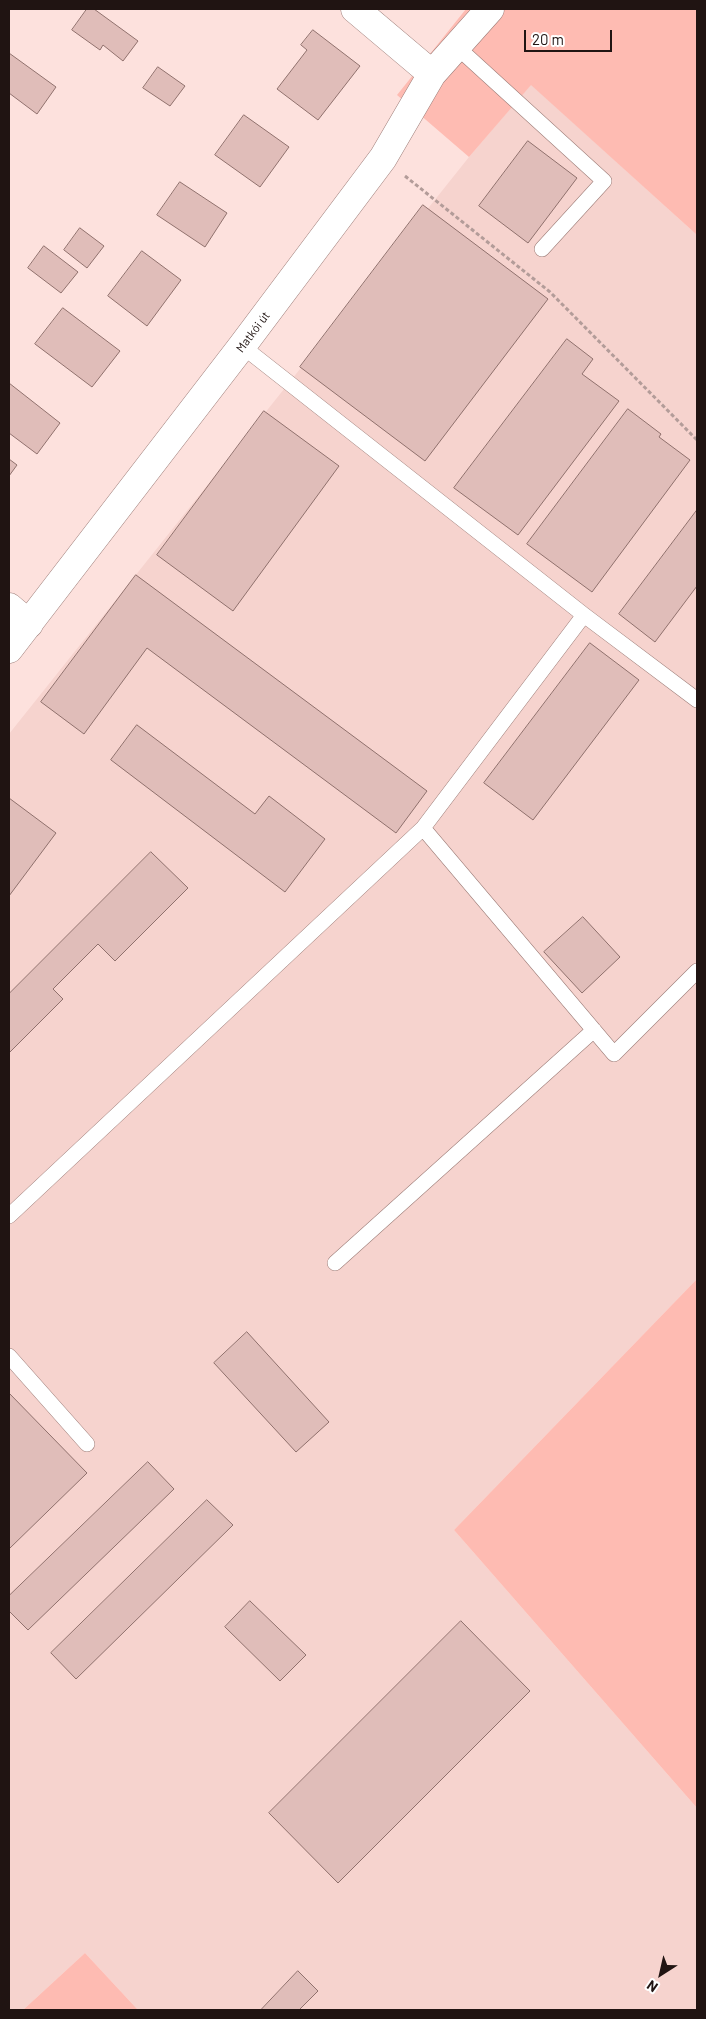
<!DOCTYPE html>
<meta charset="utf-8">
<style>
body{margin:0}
#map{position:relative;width:706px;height:2019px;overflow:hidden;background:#fde1dd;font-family:Barlow,sans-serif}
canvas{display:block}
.frame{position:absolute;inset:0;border:10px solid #201412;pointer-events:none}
.north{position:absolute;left:636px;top:1949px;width:50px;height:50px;-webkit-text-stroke:4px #fff;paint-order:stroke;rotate:215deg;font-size:14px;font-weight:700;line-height:20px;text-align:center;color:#201412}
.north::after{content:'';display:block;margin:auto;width:18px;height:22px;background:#201412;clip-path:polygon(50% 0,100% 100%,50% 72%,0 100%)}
.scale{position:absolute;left:524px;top:30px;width:88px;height:22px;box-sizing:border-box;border:2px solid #201412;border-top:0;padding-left:6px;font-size:15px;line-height:18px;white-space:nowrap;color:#201412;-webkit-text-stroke:4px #fff;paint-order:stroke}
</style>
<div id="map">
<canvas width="706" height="2019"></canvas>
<div class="frame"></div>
<div class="north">N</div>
<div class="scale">20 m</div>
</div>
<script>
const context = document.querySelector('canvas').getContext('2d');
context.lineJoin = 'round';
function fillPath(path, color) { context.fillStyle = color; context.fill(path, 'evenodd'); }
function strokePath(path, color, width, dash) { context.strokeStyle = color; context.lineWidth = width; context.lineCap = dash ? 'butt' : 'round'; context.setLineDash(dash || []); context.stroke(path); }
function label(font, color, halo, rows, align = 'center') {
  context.font = font + ' Barlow,sans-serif'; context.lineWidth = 5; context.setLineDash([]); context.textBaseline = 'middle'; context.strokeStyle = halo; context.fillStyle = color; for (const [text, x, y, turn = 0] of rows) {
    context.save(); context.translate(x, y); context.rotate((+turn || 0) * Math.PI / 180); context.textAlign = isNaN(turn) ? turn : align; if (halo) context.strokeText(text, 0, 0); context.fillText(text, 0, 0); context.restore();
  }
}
const built = new Path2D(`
 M 531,84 L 697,235 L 697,1279 L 454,1530 L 697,1808 L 697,2010 L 138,2010 L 85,1953 L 23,2010 L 9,2010 L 9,734 L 469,157 Z`);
const green = new Path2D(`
 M 466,9 L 697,9 L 697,235 L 531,85 L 469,157 L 397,95 Z
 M 697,1279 L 697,1808 L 454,1530 Z
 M 85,1953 L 138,2010 L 23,2010 Z`);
const building = new Path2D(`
 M 87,9 L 94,9 L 138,41 L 123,61 L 103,45 L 100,50 L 72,30 Z
 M 313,30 L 360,66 L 318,120 L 277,89 L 307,50 L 301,45 Z
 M 9,53 L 56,87 L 37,114 L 9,93 Z
 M 158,67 L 185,86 L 170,106 L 143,88 Z
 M 244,115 L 289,147 L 260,187 L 215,155 Z
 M 528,141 L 577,178 L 528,243 L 479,206 Z
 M 180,182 L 227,213 L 205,247 L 157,215 Z
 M 423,205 L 548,299 L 425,461 L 300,367 Z
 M 80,228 L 104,246 L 87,268 L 64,250 Z
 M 44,246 L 78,272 L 61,293 L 28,268 Z
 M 142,251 L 181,280 L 147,326 L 108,296 Z
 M 63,308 L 120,351 L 92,387 L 35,344 Z
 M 567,339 L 593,359 L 582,374 L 619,401 L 518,535 L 454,488 Z
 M 9,383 L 60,423 L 37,454 L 9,433 Z
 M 628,409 L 661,434 L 659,437 L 690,460 L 592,592 L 527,544 Z
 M 264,411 L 339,466 L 233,611 L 157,555 Z
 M 9,459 L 17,465 L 9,476 Z
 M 697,510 L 697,586 L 655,642 L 619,614 Z
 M 136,575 L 427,791 L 396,833 L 147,648 L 84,734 L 41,702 Z
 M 590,643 L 639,680 L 533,820 L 484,783 Z
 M 137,725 L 255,814 L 269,796 L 325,839 L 285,892 L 111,760 Z
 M 9,798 L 56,833 L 9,896 Z
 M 151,852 L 188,888 L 115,961 L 98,944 L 53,989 L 63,999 L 9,1053 L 9,994 Z
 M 583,917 L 620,957 L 582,993 L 544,952 Z
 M 247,1332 L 329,1422 L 296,1452 L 214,1363 Z
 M 9,1393 L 87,1473 L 9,1549 Z
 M 148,1462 L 174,1489 L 28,1630 L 9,1611 L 9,1596 Z
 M 207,1500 L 233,1525 L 76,1679 L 51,1653 Z
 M 250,1601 L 306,1655 L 280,1681 L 225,1627 Z
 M 461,1621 L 530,1691 L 338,1883 L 269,1813 Z
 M 298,1971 L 318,1991 L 299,2010 L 261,2010 Z`);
const path = new Path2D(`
 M 405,176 L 550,292 L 697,440`);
const service = new Path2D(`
 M 456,46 L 604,181 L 542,249
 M 242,346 L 584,615 L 697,700
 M 423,828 L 614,1054 L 697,971
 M 9,1216 L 423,828 L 584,615
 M 335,1263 L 594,1030
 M 9,1356 L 87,1444`);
const minor = new Path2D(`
 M 355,9 L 432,74
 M 9,607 L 29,624
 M 9,649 L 242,346 L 383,158 L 432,74 L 490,9`);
const streetNames = [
 ["Matkói út",253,332,-53]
];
fillPath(built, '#f6d3ce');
fillPath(green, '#febbb2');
fillPath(building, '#e0bdb9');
strokePath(building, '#90716d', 1);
strokePath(service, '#9d7d78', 16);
strokePath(minor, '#9d7d78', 29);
strokePath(path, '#b39c99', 3, [4, 2.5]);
strokePath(service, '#fff', 15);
strokePath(minor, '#fff', 28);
label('12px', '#201412', '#fff', streetNames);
</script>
